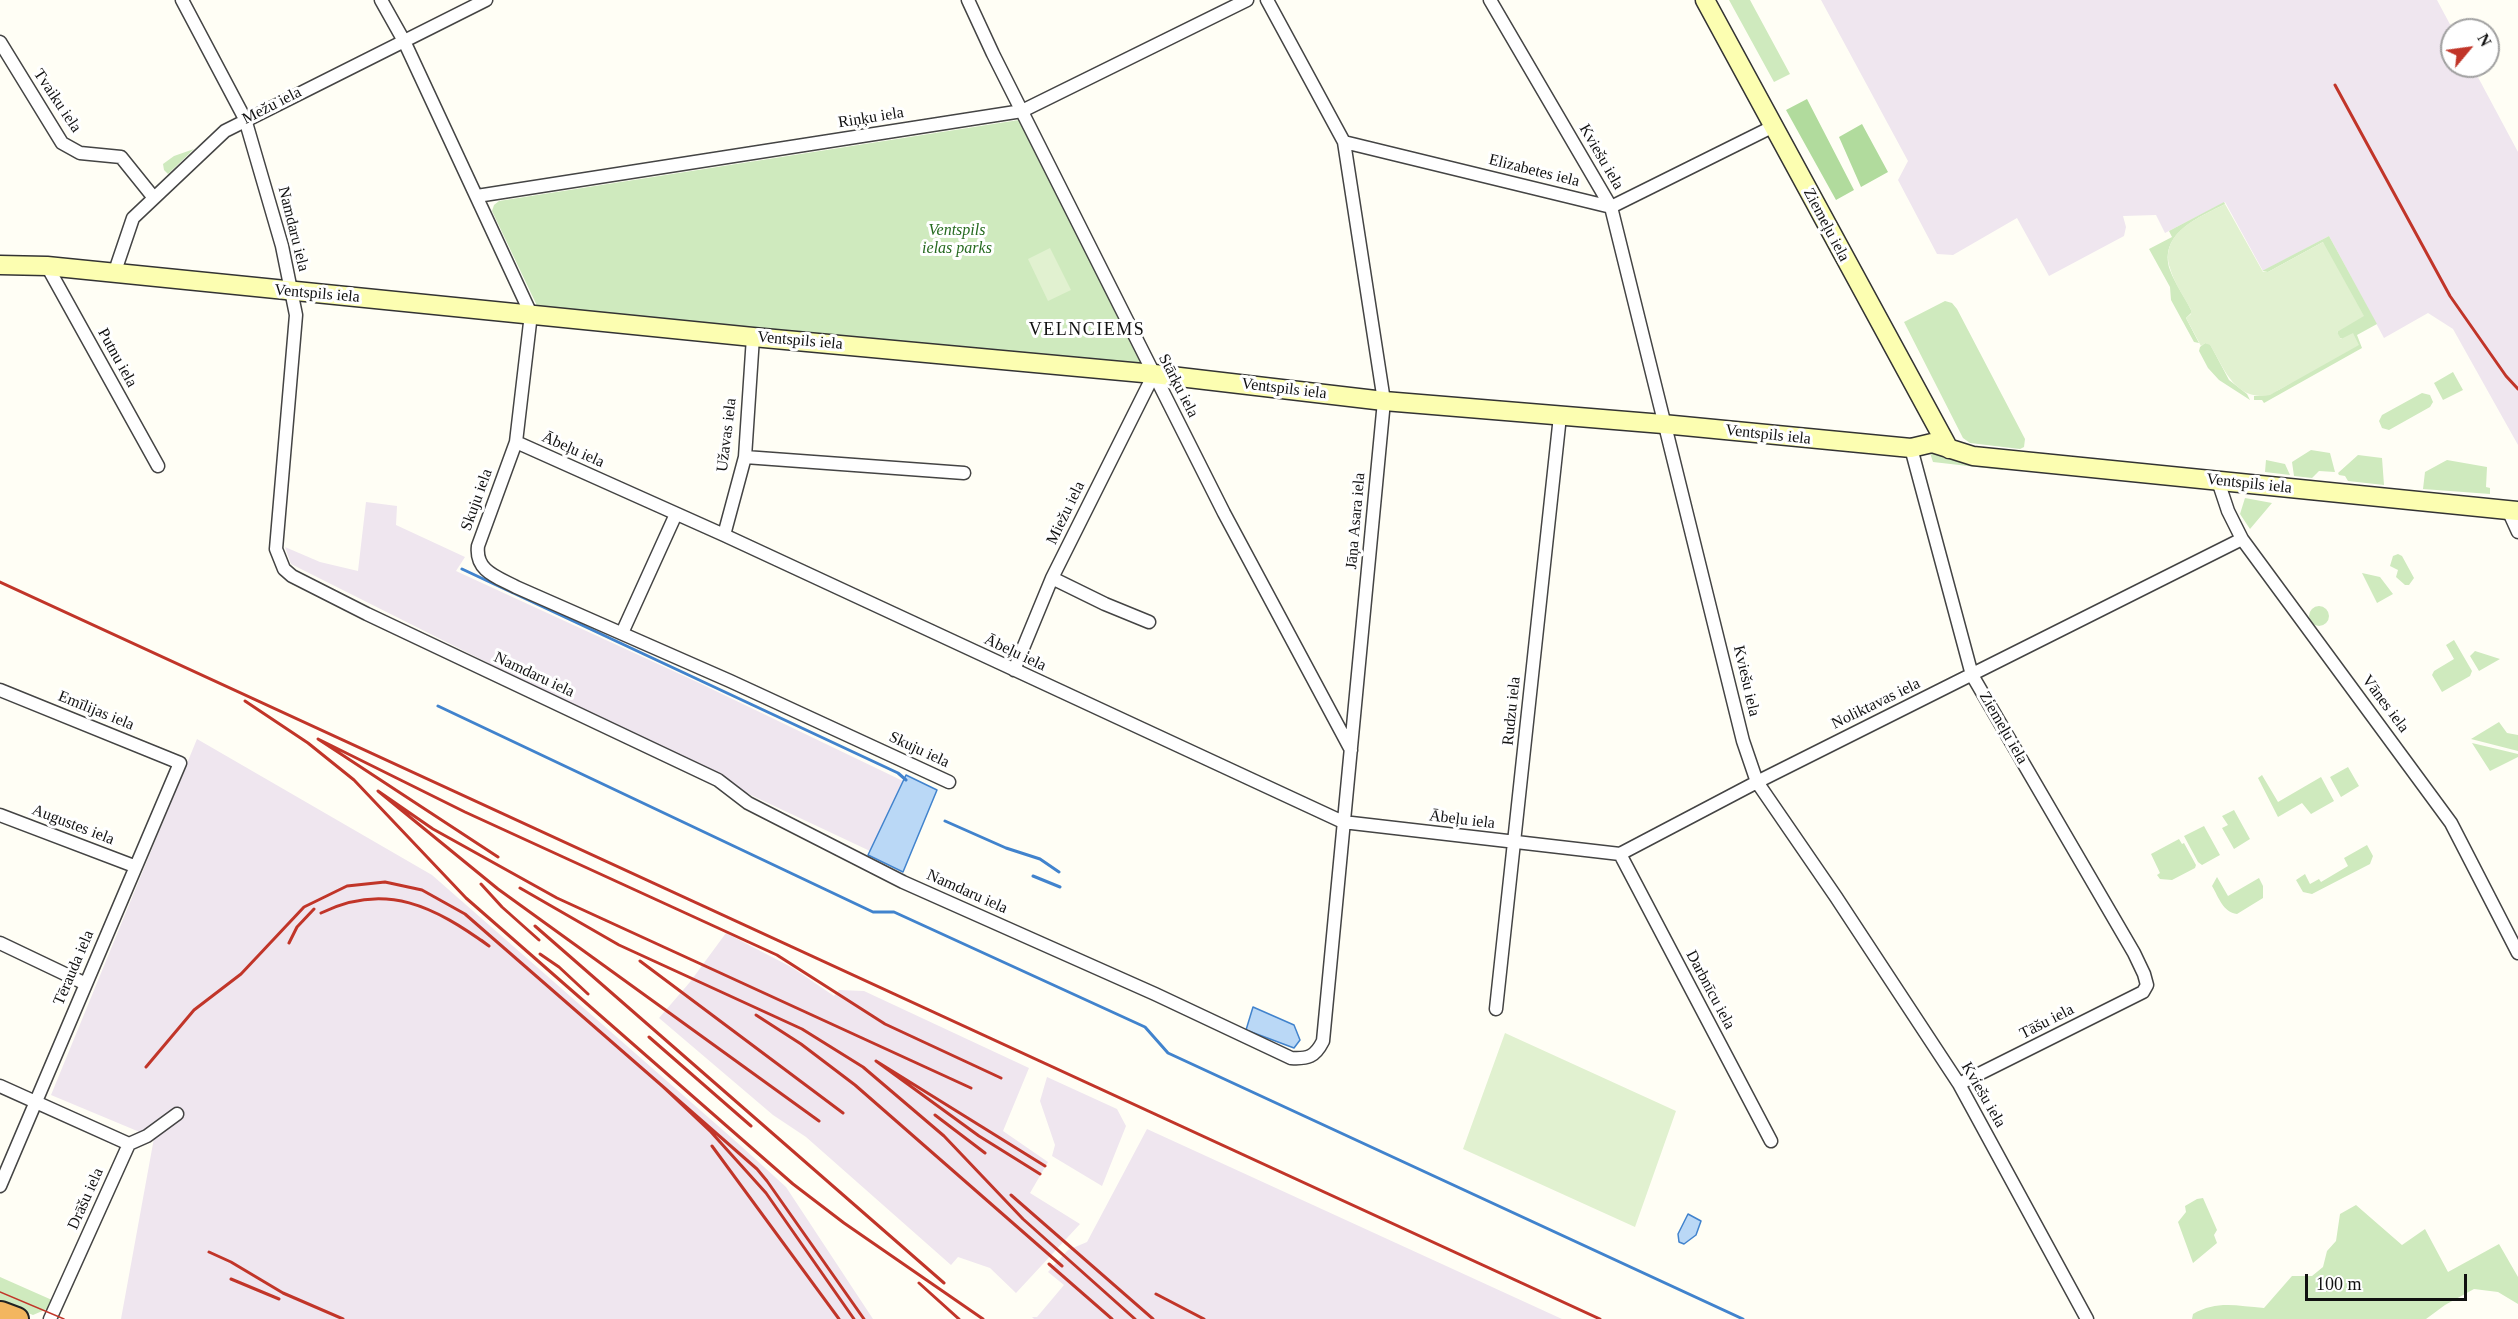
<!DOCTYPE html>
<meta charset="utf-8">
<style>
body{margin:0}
#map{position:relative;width:2518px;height:1319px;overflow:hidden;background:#fffef5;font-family:Georgia,serif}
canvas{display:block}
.north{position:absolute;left:2440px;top:18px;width:60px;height:60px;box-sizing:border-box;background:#fff;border:2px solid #a0a0a0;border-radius:50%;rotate:61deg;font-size:16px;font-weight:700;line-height:24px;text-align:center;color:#111}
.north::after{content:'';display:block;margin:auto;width:21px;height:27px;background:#c13529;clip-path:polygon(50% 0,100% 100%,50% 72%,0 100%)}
.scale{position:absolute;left:2305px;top:1274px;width:162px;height:27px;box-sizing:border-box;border:3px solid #111;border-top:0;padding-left:8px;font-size:18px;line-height:21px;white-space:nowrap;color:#111;-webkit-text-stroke:4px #fff;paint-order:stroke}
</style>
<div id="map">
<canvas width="2518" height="1319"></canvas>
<div class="north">N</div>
<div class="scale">100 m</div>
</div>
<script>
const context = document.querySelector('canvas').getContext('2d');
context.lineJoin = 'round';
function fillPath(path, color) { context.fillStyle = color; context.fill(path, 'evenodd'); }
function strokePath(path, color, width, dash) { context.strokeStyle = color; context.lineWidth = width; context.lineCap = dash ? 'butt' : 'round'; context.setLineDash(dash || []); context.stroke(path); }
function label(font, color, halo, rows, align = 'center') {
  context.font = font + ' Georgia,serif'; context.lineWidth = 6; context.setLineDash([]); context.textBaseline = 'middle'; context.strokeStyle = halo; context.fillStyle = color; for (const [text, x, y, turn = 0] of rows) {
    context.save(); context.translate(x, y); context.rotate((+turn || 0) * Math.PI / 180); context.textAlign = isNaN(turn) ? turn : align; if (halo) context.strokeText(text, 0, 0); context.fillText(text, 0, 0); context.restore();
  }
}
const industrial = new Path2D(`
 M 1821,0 L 2437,0 L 2453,30 L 2452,66 L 2472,66 L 2518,152 L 2518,445 L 2453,329 L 2428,313 L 2384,338 L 2329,236 L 2263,271 L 2225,202 L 2165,233 L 2156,215 L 2123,216 L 2126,227 L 2124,236 L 2049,276 L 2017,218 L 1953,255 L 1937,254 L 1898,180 L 1908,161 Z
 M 366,502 L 397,506 L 396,525 L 465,557 L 456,571 L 695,681 L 903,781 L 870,851 L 753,796 L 291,564 L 285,547 L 320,562 L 358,571 Z
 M 197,739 L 432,875 L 741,1146 L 786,1187 L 873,1319 L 121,1319 L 154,1138 L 51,1095 Z
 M 726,933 L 793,968 L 834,996 L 839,990 L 864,991 L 1029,1068 L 1003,1131 L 1048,1162 L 1030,1193 L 1080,1224 L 1016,1293 L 990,1268 L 958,1257 L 951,1265 L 806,1137 L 773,1115 L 659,1018 L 690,982 Z
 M 1047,1077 L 1117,1109 L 1126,1126 L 1102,1186 L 1052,1156 L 1055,1145 L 1040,1101 Z
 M 1147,1129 L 1562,1319 L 1034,1319 L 1032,1317 L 1037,1317 L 1064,1285 L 1048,1272 L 1068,1250 L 1087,1242 Z`);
const green = new Path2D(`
 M 1729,0 L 1750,0 L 1790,74 L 1774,82 Z
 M 1019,120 L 1024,124 L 1141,359 L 1140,365 L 539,310 L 492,211 L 494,205 L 499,201 Z
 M 194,149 L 168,174 L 164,170 L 163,164 L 174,156 Z
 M 2224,202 L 2225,204 C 2200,217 2158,233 2170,270 C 2175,284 2185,297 2192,312 L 2186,318 L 2199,343 L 2194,342 L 2171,300 L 2170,287 L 2149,249 L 2172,237 L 2169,231 Z
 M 2329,236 L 2377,324 L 2357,335 L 2362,348 L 2264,403 L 2262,400 L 2254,400 L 2254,396 C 2286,397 2319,358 2342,338 L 2339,338 L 2337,334 L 2338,330 L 2323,242 L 2268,272 L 2262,271 Z
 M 1945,301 L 1952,303 L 1957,309 L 2025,439 L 2024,447 L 2020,449 L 1970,443 L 1963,438 L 1904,322 Z
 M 2205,343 L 2210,344 L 2229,380 L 2247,394 L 2250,400 L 2219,380 L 2208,368 L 2199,351 L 2200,347 Z
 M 2453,372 L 2463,390 L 2443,400 L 2434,383 Z
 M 2422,393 L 2430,395 L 2433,402 L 2430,407 L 2389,430 L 2382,428 L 2379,421 L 2382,415 Z
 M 1929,450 L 2004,466 L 2003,470 L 1933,462 Z
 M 2311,450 L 2330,453 L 2335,472 L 2319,471 L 2312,478 L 2294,476 L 2292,462 Z
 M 2358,455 L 2382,458 L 2384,485 L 2348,481 L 2345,476 L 2339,475 L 2338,473 Z
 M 2266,460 L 2285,464 L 2290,475 L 2265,472 Z
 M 2447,460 L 2487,467 L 2486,487 L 2490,488 L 2490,494 L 2423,489 L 2425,472 Z
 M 2245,498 L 2272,503 L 2250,529 L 2240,514 Z
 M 2398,554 L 2402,556 L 2414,578 L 2409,585 L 2405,585 L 2396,577 L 2398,570 L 2390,566 L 2393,556 Z
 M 2362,573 L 2380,577 L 2393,594 L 2377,603 Z
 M2309 616a10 10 0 1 1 20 0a10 10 0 1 1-20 0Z
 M 2454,640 L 2472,671 L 2470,676 L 2442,692 L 2432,675 L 2434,671 L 2454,659 L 2446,645 Z
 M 2475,651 L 2500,659 L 2479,671 L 2470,656 Z
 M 2499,722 L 2507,733 L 2518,735 L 2518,751 L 2471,739 Z
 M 2472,743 L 2518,754 L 2518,757 L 2490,771 Z
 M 2348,767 L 2359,786 L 2341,797 L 2330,777 Z
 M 2262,775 L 2278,802 L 2321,777 L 2334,801 L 2311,814 L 2302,803 L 2278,817 L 2258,778 Z
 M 2234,810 L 2250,839 L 2234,849 L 2222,828 L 2228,825 L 2222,816 Z
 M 2204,826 L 2220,855 L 2202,865 L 2198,862 L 2184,836 Z
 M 2179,839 L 2182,844 L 2184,843 L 2196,865 L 2195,868 L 2172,880 L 2160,879 L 2157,875 L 2160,873 L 2151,854 Z
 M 2367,845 L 2373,856 L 2370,864 L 2312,894 L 2303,892 L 2296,880 L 2305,874 L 2310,884 L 2319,879 L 2321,882 L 2348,866 L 2344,858 Z
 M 2217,877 L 2228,896 L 2259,878 L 2263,886 L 2263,898 L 2237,914 C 2223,912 2219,898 2212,886 Z
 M 2203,1198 L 2217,1230 L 2214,1235 L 2217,1243 L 2193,1263 L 2178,1222 L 2186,1212 L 2185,1206 L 2197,1199 Z
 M 2356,1205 L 2402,1245 L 2425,1229 L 2448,1272 L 2499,1244 L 2518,1277 L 2518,1304 L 2498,1292 L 2474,1289 L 2445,1305 L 2426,1319 L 2192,1319 L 2193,1314 C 2217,1300 2237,1306 2264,1308 L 2292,1276 L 2312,1276 L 2323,1267 L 2327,1251 L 2336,1241 L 2340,1214 Z
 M 0,1277 L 52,1300 L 47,1309 L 33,1315 L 0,1302 Z`);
const forest = new Path2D(`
 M 1807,99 L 1854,190 L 1836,200 L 1786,110 Z
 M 1862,124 L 1888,172 L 1861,187 L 1839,137 Z`);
const pitch = new Path2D(`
 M 2225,204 L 2263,272 L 2268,272 L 2323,242 L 2364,316 L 2337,332 L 2341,339 L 2353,333 L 2359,345 L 2270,395 C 2235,402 2224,368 2210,345 L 2205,343 L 2201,346 L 2186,318 L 2191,314 L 2191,310 C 2184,297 2174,283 2170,268 C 2159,232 2200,217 2225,204 Z
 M 1050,248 L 1071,290 L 1048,301 L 1028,259 Z
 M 1505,1033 L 1676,1111 L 1635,1227 L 1463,1149 Z`);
const water = new Path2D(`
 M 906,775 L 937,790 L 903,872 L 868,855 Z
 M 1253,1007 L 1294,1025 L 1300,1040 L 1294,1048 L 1246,1030 Z
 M 1688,1214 L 1701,1221 L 1696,1235 L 1684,1244 L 1679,1242 L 1678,1234 Z`);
const stream = new Path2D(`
 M 462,569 L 898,773 L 906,780
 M 438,706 L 873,912 L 894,912 L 1145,1027 L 1168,1053 L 1743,1319
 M 945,821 L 1006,848 L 1040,859 L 1059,872
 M 1033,876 L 1060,887`);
const street = new Path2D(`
 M 182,0 L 245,119 L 282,246 L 296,315 L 276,549 L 284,569 L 292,576 L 367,614 L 718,780 L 748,803 L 903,882 L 1155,994 L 1291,1058 C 1308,1059 1315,1057 1323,1041 L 1384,401 L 1344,142 L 1267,0
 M 381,0 L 404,41 L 531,314 L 516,442 L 478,546 C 475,571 497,577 516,587 L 730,681 L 949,782
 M 968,0 L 993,54 L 1224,513 L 1351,750
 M 1490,0 L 1611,207 L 1743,741 L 1757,782 L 1836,897 L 1959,1084 L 2087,1319
 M 0,42 L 62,143 L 80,153 L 121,157 L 154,198
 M 1344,142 L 1611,207 L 1774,126
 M 477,196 L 1022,111 L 1247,0
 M 47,266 L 158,466
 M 114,274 L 133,218 L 225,131 L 486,0
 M 516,442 L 724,535 L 1343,822 L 1620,854 L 1757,782 L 2242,539
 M 1911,448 L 1972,675 L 2134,953 L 2144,974 L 2147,985 L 2143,992 L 1959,1084
 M 745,457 L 964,473
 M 2218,481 L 2228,511 L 2242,539 L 2451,823 L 2518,953
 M 2508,510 L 2518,532
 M 724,535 L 745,457 L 753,337
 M 1052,578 L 1105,604 L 1149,622
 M 622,633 L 676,514
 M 1014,670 L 1052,578 L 1154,374
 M 0,690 L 180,763 L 0,1186
 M 0,815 L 134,866
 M 1620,854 L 1771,1141
 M 0,943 L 86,984
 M 1496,1009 L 1560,416
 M 0,1086 L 129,1144
 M 50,1319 L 129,1144 L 147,1136 L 177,1114`);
const secondary = new Path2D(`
 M 1705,0 L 1949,449
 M 0,265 L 47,266 L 753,337 L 1154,374 L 1384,401 L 1663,424 L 1911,448 L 1932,443 L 1973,456 L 2518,511`);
const highway = new Path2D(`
 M 1,1313 L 17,1319`);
const tram = new Path2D(`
 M 0,1292 L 64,1319`);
const rail = new Path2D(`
 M 2335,85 L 2450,296 L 2506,376 L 2518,389
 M 0,582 L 1600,1319
 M 245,701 L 308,743 L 354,780 L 466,898 L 793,1184 L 844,1223 L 983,1319
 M 498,857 L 318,739 L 465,812 L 777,955 L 885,1024 L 1001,1078
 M 481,884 L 502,907 L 539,940
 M 520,888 L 619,945 L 802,1029 L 863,1067 L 944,1136 L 1023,1219 L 1135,1319
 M 321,913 C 386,881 435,907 489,946 L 481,940
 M 535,926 L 944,1283
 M 289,943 L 297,927 L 314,909
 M 540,954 L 559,967 L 588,994
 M 640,961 L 843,1113
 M 756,1015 L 801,1044 L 855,1085 L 1062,1266
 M 649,1037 L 751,1126
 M 146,1067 L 194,1010 L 241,974 L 304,907 L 347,886 L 385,882 L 422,890 L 465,914 L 660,1084
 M 935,1115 L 985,1153
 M 819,1121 L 498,889 L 378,791 L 433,829 L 557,898 L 971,1088
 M 712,1146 L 839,1319
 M 1040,1174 L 979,1136 L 876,1061 L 1045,1166
 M 1011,1195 L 1153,1319
 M 209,1252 L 231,1262 L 283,1293 L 343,1319
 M 1049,1264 L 1112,1319
 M 231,1279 L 279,1299
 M 919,1283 L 959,1319
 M 1156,1294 L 1204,1319
 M 854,1319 L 766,1193 L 711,1132 L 660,1084 L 757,1169 L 767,1181 L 864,1319`);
const streetNames = [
 ["Tvaiku iela",57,101,56],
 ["Mežu iela",272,106,-27],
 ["Riņķu iela",871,118,-9],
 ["Kviešu iela",1601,157,60],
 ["Elizabetes iela",1534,171,14],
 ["Ziemeļu iela",1826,225,62],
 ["Namdaru iela",293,229,76],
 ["Ventspils iela",317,294,5],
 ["Ventspils iela",800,341,5],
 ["Putnu iela",117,358,61],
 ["Stārķu iela",1178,386,63],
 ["Ventspils iela",1284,389,7],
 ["Užavas iela",727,435,-83],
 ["Ventspils iela",1768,435,6],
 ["Ābeļu iela",573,450,24],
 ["Ventspils iela",2249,484,6],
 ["Skuju iela",477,500,-70],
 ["Miežu iela",1066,513,-64],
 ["Jāņa Asara iela",1356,521,-85],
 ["Ābeļu iela",1015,653,25],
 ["Namdaru iela",534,675,25],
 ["Kviešu iela",1746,681,77],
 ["Noliktavas iela",1876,704,-26],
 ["Vānes iela",2385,704,53],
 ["Emīlijas iela",96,711,22],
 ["Rudzu iela",1512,711,-84],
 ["Ziemeļu iela",2003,728,60],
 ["Skuju iela",919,750,25],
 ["Ābeļu iela",1462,820,7],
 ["Augustes iela",73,825,21],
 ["Namdaru iela",967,892,24],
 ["Tērauda iela",74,968,-67],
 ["Darbnīcu iela",1710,990,62],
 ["Tāšu iela",2047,1022,-27],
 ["Kviešu iela",1983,1095,60],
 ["Drāšu iela",86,1199,-66]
];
const parkNames = [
 ["Ventspils",957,231],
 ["ielas parks",957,249]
];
const neighbourhoodNames = [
 ["VELNCIEMS",1087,330]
];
fillPath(industrial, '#efe6ef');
fillPath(green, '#cfeabe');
fillPath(forest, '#b1db9d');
fillPath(pitch, '#e1f1d0');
fillPath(water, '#bad8f6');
strokePath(water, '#4183cd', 1.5);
strokePath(stream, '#4183cd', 3);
strokePath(street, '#444', 15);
strokePath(secondary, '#333', 21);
strokePath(highway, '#222', 26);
strokePath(street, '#fff', 12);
strokePath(secondary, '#fcfeb1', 18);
strokePath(highway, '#f3b65f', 22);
strokePath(tram, '#c13529', 1.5);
strokePath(rail, '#c13529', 3);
label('16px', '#111', '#fff', streetNames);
label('italic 16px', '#266a20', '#fff', parkNames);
context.letterSpacing = '1.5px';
label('18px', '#111', '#fff', neighbourhoodNames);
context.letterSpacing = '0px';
</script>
